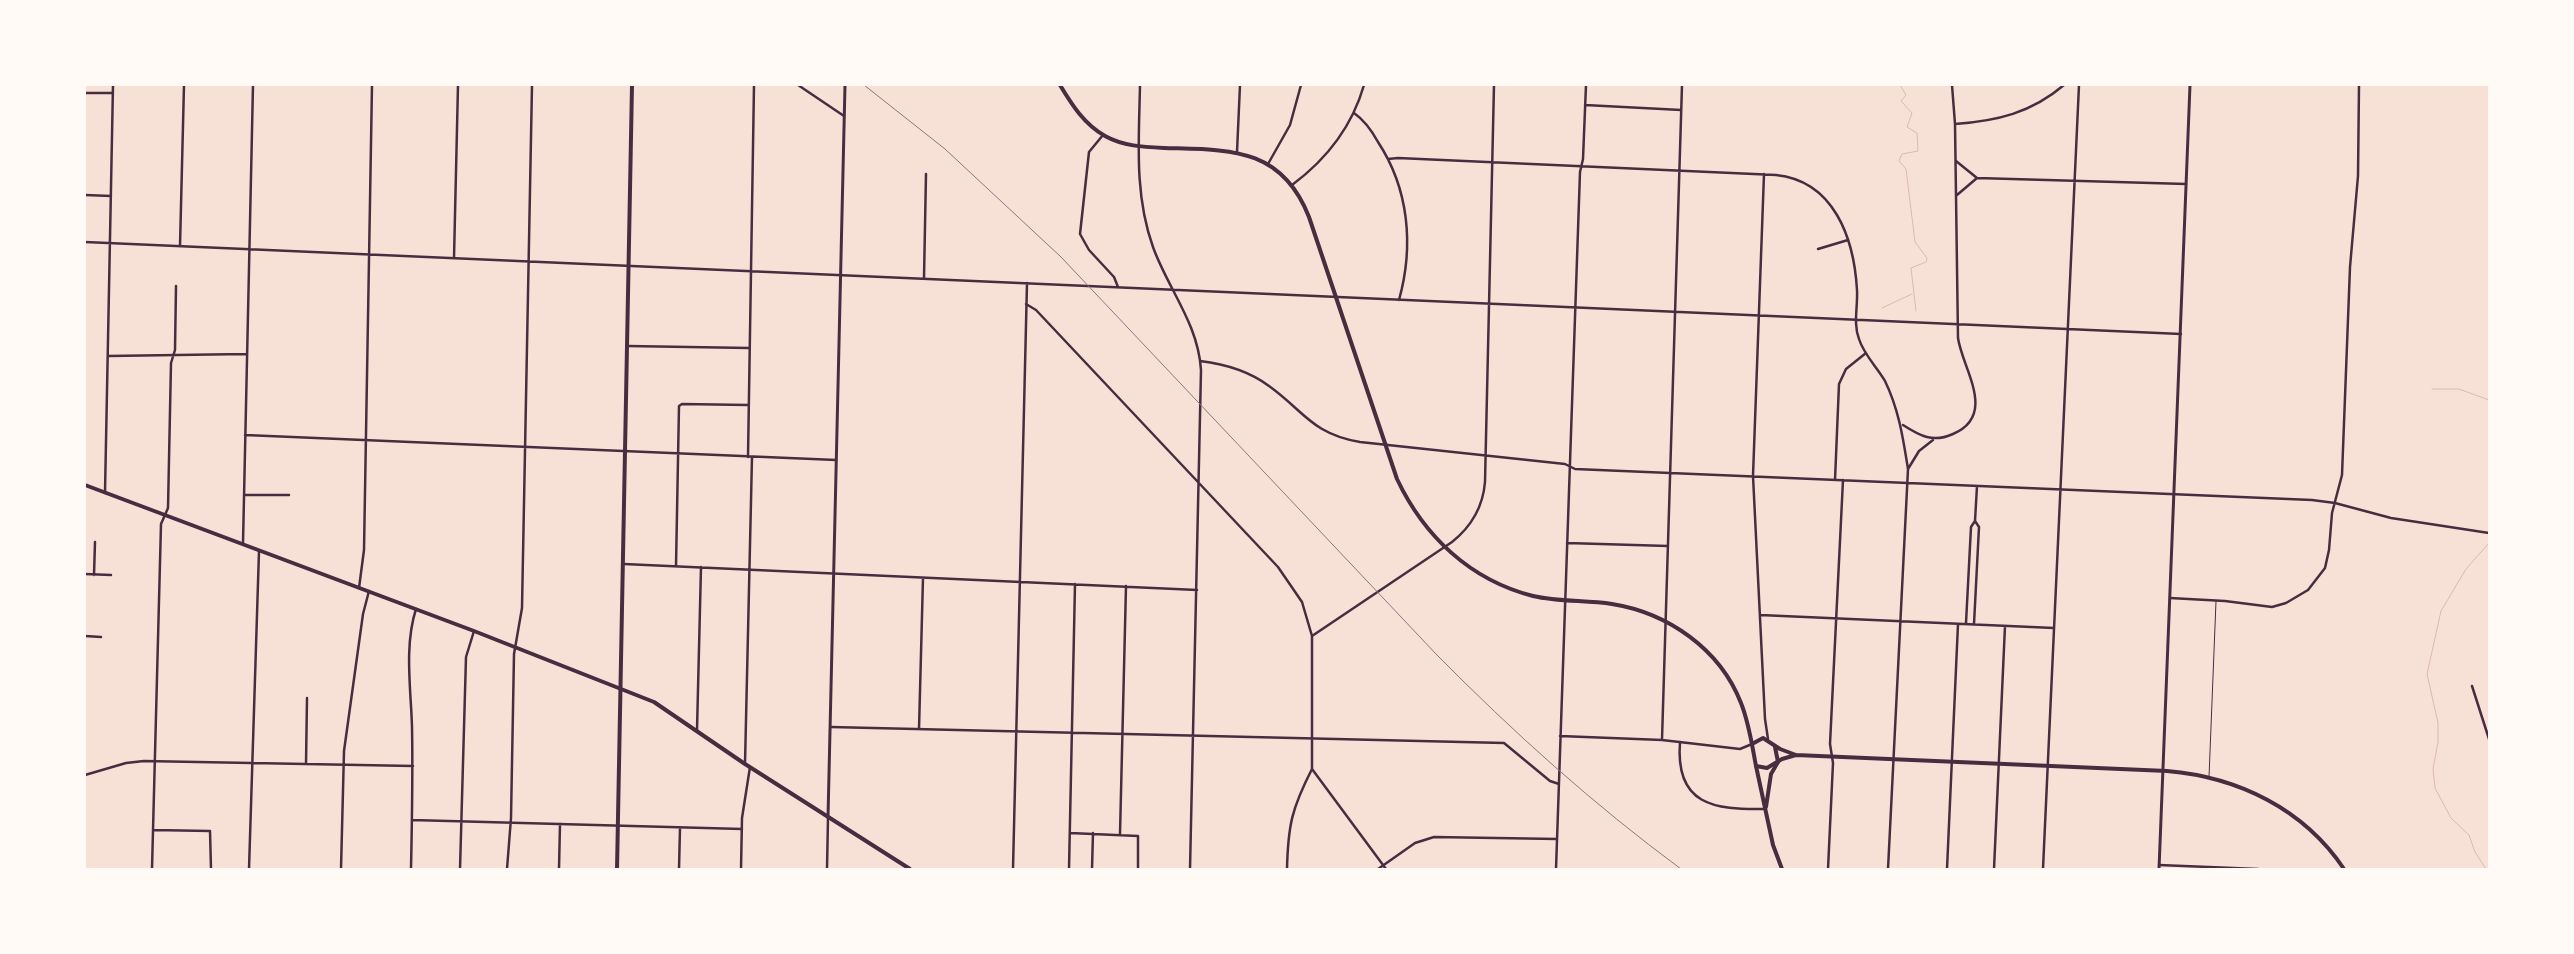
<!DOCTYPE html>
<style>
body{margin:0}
#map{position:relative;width:2574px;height:954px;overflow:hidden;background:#f7e1d7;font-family:"Libre Baskerville",serif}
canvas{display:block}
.frame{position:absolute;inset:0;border:86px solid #fffaf5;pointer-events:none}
</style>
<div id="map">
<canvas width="2574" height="954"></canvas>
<div class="frame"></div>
</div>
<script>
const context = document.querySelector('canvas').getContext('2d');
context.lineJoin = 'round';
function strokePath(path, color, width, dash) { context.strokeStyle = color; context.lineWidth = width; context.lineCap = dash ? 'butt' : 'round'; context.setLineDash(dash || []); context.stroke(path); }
const stream = new Path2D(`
 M 1900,85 L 1906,95 L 1901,101 L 1912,113 L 1907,127 L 1917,133 L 1918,151 L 1902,154 L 1899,161 L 1906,169 L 1915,242 L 1927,258 L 1926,262 L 1911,268 L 1916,311
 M 1882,308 L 1912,294
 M 2432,389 L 2459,389 L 2489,400
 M 2489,457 L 2489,478
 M 2489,493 L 2489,494
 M 2486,869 L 2475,852 L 2469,835 L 2451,818 L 2435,788 L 2433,769 L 2438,742 L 2438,723 L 2427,674 L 2441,611 L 2466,569 L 2489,543`);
const service = new Path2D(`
 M 2209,777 L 2216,601`);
const minor = new Path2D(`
 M 798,85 L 844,116
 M 1140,85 C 1139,140 1134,194 1153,247 C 1168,289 1198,323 1201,370 L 1190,869
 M 85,93 L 113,93
 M 1585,105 L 1681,110
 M 1354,113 C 1364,120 1372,131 1378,142 C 1409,189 1414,246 1399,300
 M 1955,124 C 1997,121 2031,113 2064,85
 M 1103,135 L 1089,152 L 1080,234 L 1089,250 L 1114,277 L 1118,287
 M 1237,152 L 1240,85
 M 1388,159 L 1398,158 L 1776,175 C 1834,181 1854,238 1857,290 C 1858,306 1853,324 1859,339 C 1864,355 1877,367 1885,381 C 1899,410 1903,438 1908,469
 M 1956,161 L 1977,178 L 2186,184
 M 1268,164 L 1290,125 L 1301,85
 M 1764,174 L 1753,476 L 1765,719 L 1768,739
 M 1292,185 C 1327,159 1352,127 1364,85
 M 85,195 L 111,196
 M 1957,195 L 1977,178
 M 85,242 L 2181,334
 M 180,246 L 184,85
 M 1818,249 L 1848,240
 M 454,258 L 458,85
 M 924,278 L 926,174
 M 1026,304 L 1036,310 L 1278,567 L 1302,602 L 1312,636 L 1312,769 L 1386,869
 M 628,346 L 749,348
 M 108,356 L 246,354
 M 1200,361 C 1225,364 1249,371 1269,386 C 1304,411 1312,434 1360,442 L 1565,464 L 1575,469 L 2312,500 L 2335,503 L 2391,518 L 2489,533
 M 1903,425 C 1920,436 1933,443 1953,434 C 1998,415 1962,368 1958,338 L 1955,124 L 1952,85
 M 245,435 L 836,460
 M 748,457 L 754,85
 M 1835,480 L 1839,384 L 1846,369 L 1866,353
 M 105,493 L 113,85
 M 244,495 L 289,495
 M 243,543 L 253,85
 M 1567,543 L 1668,546
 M 624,564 L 1197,590
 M 676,566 L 679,406 L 682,404 L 748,405
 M 85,574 L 111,575
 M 94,575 L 95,542
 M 359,588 L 364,550 L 372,85
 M 2170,598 L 2225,601 L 2272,607 L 2286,603 L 2308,590 L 2325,568 L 2329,550 L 2332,513 L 2342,475 L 2350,267 L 2358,176 L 2359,85
 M 1760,615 L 2054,628
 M 1966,623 L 1971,527 L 1975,521
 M 1974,624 L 1979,527 L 1975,521 L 1977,486
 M 85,636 L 101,637
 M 1312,636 L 1452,542 C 1472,526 1483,507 1485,482 L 1494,85
 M 2472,686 L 2489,739
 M 831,727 L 1504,743 L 1550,781 L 1559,784
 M 919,729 L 923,578
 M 697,730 L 701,567
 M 1560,736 L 1662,740 L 1740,749 L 1752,744
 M 1662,740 L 1682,85
 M 1680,742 C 1675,805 1714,810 1765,809
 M 306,764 L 307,698
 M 745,764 L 752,457
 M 85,775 L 126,763 L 144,761 L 413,766
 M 412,820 L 742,829
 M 153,830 L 210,831 L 211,869
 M 1070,833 L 1138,836 L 1138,869
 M 1120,834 L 1126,586
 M 2159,865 L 2258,869
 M 152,869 L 161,524 L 168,508 L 171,363 L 175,350 L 176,286
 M 249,869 L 259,551
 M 341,869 L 344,751 L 363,614 L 369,591
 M 411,869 C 412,822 413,775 412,727 C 411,690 404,646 416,609
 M 460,869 L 466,657 L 474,631
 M 507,869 L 511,818 L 514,654 L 522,608 L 532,85
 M 559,869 L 560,824
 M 679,869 L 680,828
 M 741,869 L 742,818 L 750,767
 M 827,869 L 828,818
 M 1013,869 L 1027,283
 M 1069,869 L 1075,584
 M 1092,869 L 1093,833
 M 1287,869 C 1288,825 1292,808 1312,769
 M 1378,869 L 1415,843 L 1434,837 L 1557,839
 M 1556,869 L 1580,172 L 1583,159 L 1586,85
 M 1828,869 L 1833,763 L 1830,744 L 1843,480
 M 1888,869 L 1908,469 L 1919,451 L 1933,440
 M 1947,869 L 1958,624
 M 1994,869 L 2005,626
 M 2043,869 L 2079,85`);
const tertiary = new Path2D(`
 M 828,817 L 845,85
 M 2159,869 L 2190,85`);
const secondary = new Path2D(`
 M 1756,766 L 1773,845 L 1782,869
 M 1766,807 L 1771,774 L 1778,762
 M 617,869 L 632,85`);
const primary = new Path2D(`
 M 1060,85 C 1072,105 1084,124 1105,136 C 1123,146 1143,147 1164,148 C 1228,150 1281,146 1309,217 L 1397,479 C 1424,536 1470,580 1533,596 C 1559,602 1585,600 1612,604 C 1668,613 1720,649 1741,703 C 1749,723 1752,745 1756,766 L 1767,768 L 1782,759 L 1796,755
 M 85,485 L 474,631 L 654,702 L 745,764 L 910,869
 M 1752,744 L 1763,738 L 1780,749 L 1796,755 L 2167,771 C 2238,777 2304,809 2344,869
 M 1775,747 L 1778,762`);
const rail = new Path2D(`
 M 864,85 L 945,149 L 1061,257 L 1436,654 C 1513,732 1593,804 1681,869`);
strokePath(stream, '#dcb8b0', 1);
strokePath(service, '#4a2c40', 1);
strokePath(minor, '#4a2c40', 2.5);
strokePath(tertiary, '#4a2c40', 3);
strokePath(secondary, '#4a2c40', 4);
strokePath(primary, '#4a2c40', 4);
strokePath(rail, '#8f747c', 1);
</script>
